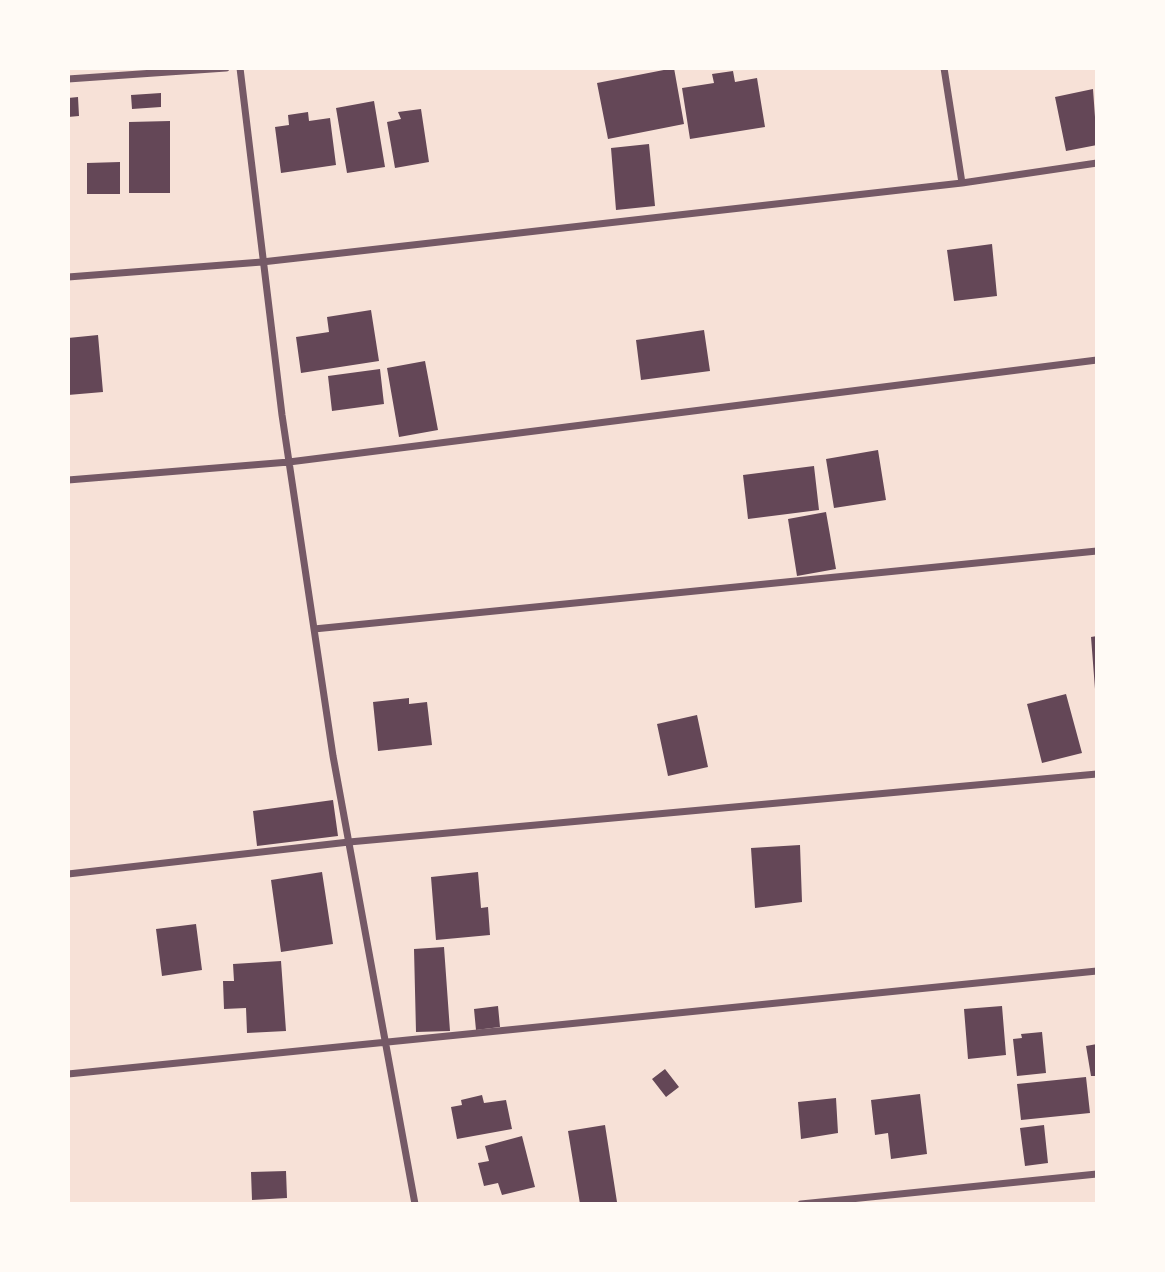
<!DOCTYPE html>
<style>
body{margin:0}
#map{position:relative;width:1165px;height:1272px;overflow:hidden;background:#f7e1d7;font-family:"Space Grotesk",sans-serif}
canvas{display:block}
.frame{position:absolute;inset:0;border:70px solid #fffaf5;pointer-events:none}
</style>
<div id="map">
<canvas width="1165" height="1272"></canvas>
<div class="frame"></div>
</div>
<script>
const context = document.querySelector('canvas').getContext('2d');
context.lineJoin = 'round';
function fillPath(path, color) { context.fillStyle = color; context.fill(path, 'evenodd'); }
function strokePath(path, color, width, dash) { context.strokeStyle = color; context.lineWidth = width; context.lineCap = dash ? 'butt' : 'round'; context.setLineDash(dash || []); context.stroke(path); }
const building = new Path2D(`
 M 674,68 L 684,124 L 608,139 L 597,83 Z
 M 733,71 L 735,82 L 757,78 L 765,127 L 690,139 L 682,88 L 714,83 L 712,74 Z
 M 1093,89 L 1097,145 L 1066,151 L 1055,97 Z
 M 161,93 L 161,107 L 132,109 L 131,95 Z
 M 78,97 L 79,116 L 68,117 L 68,98 Z
 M 374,101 L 385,167 L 347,173 L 336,108 Z
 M 421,109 L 429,162 L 395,168 L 387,122 L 401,119 L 398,112 Z
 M 308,112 L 309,121 L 330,118 L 336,165 L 281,173 L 275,127 L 289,125 L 288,115 Z
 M 170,121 L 170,193 L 129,193 L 129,122 Z
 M 649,144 L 655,206 L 616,210 L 611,148 Z
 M 120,162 L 120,194 L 87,194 L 87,163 Z
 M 992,244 L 997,296 L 954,301 L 947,250 Z
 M 371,310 L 379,361 L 301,373 L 296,337 L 329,332 L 327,317 Z
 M 704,330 L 710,371 L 641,380 L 636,340 Z
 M 98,335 L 103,392 L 68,395 L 68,338 Z
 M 425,361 L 438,430 L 399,437 L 387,368 Z
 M 380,369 L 384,404 L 332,411 L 328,376 Z
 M 878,450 L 886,500 L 834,508 L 826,459 Z
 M 814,466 L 819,510 L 748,519 L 743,475 Z
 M 826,512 L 836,569 L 797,576 L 788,519 Z
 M 1097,636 L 1097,689 L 1095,689 L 1091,637 Z
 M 1066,694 L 1082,753 L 1042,763 L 1027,704 Z
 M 409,698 L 409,704 L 427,702 L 432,745 L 378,751 L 373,702 Z
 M 697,715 L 708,767 L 668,776 L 657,724 Z
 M 333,800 L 338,836 L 257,846 L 253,811 Z
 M 800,845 L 802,902 L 755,908 L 751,848 Z
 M 322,872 L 333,944 L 281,952 L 271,880 Z
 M 478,872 L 481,908 L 488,907 L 490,935 L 436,940 L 431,877 Z
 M 196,924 L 202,970 L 162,976 L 156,929 Z
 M 444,947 L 450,1031 L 416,1032 L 414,949 Z
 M 281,961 L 286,1031 L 247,1033 L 246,1008 L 224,1009 L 223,981 L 234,981 L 233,964 Z
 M 498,1006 L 500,1027 L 476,1030 L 474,1009 Z
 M 1002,1006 L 1006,1055 L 968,1059 L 964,1009 Z
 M 1042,1032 L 1046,1073 L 1017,1076 L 1013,1039 L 1022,1038 L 1021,1034 Z
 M 1097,1044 L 1097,1076 L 1091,1076 L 1086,1046 Z
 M 665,1069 L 679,1087 L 666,1097 L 652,1079 Z
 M 1086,1077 L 1090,1113 L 1021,1120 L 1017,1084 Z
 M 920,1094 L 927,1154 L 891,1159 L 888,1133 L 875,1135 L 871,1100 Z
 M 482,1095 L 484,1103 L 506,1100 L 512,1129 L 457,1139 L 451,1107 L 462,1105 L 461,1100 Z
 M 836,1098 L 838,1133 L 801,1139 L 798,1102 Z
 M 605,1125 L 617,1202 L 580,1204 L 568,1131 Z
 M 1044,1125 L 1048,1163 L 1025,1166 L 1020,1128 Z
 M 522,1136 L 535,1187 L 502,1195 L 498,1183 L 484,1186 L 478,1163 L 489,1161 L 485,1146 Z
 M 286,1171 L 287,1198 L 252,1200 L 251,1172 Z`);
const minor = new Path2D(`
 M 240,68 L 282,415 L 333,756 L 415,1204
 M 944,68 L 962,183
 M 68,79 L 226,68
 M 68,277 L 262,262 L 962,183 L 1097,163
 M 68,480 L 289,462 L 1097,360
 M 314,629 L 1097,551
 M 68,874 L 349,842 L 1097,774
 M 68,1074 L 1097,971
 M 801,1204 L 1097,1174`);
fillPath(building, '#644757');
strokePath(minor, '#755966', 7);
</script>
